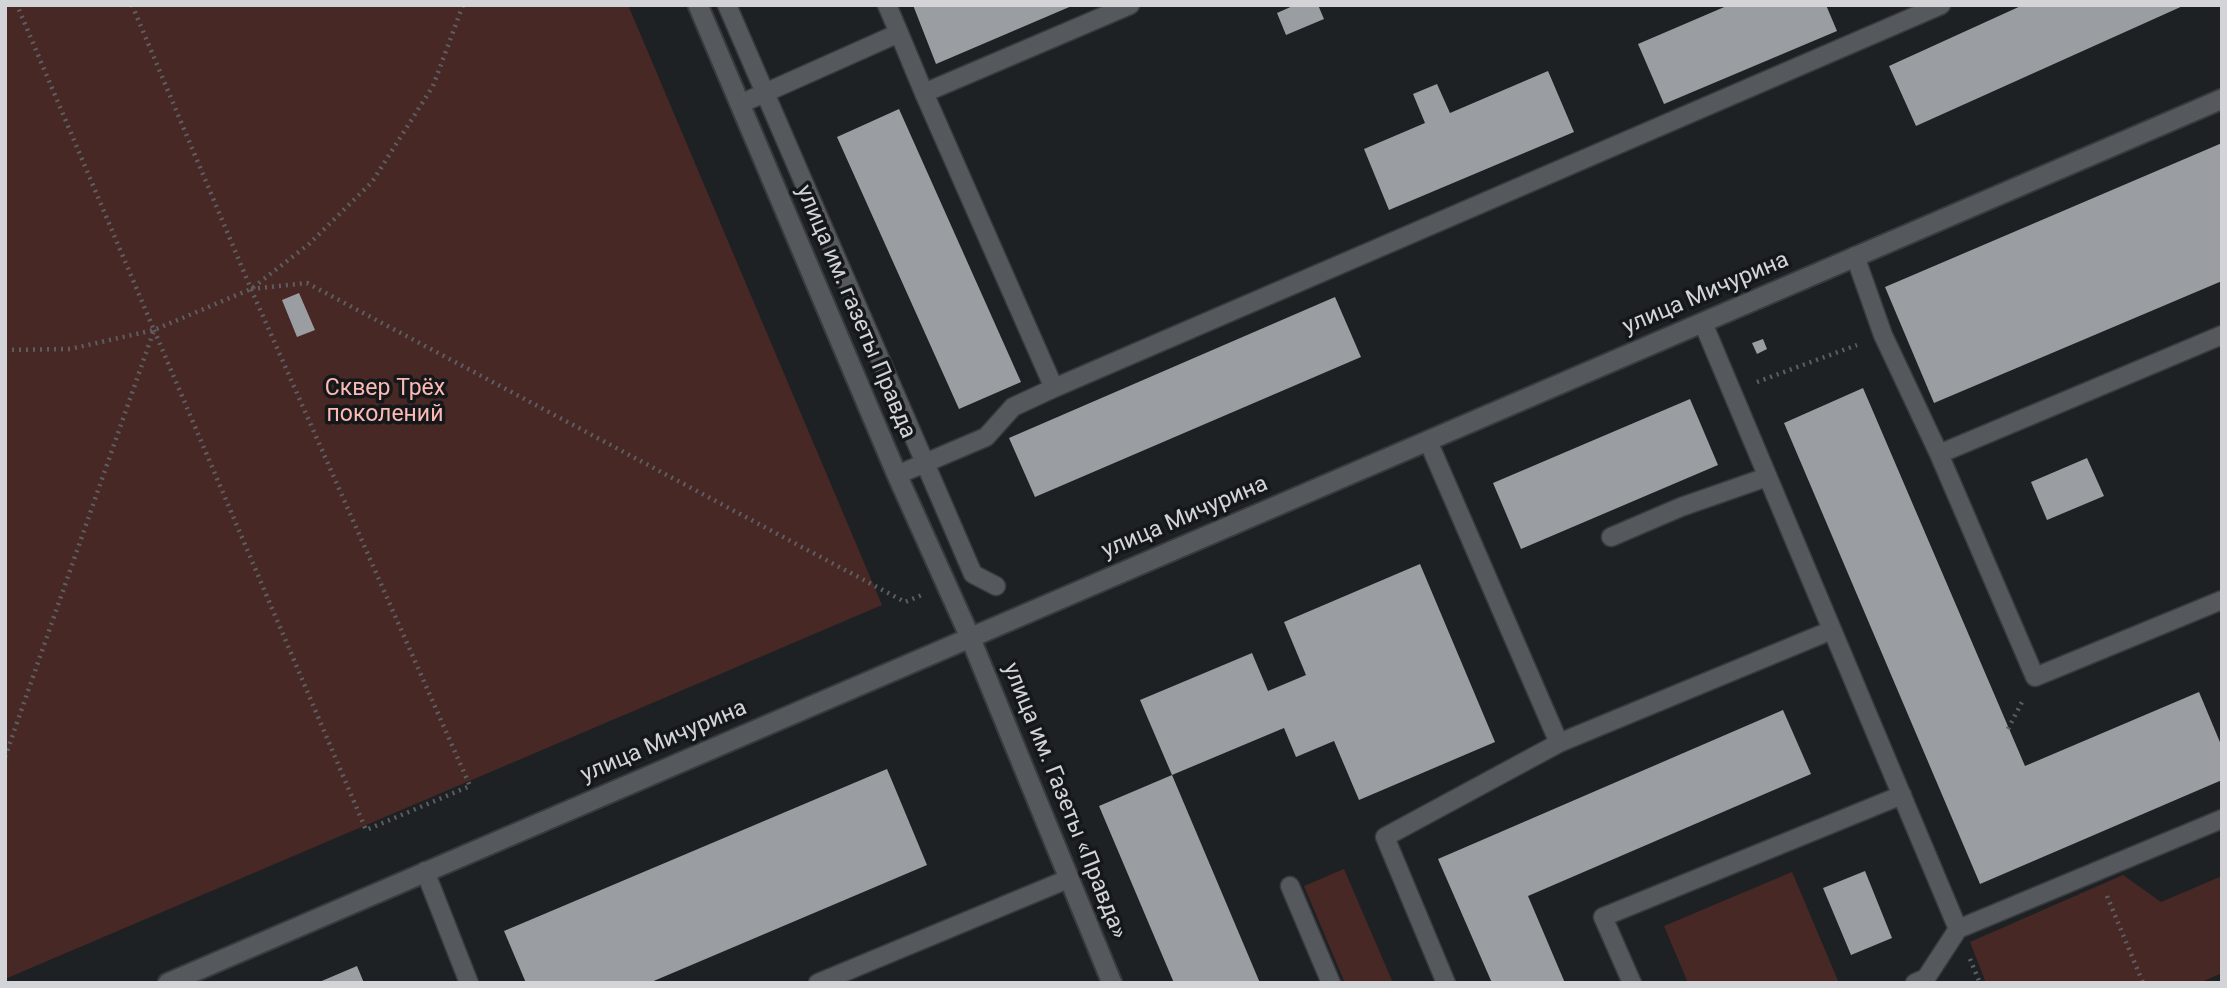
<!DOCTYPE html>
<meta charset="utf-8">
<style>
body{margin:0}
#map{position:relative;width:2227px;height:988px;overflow:hidden;background:#1e2124;font-family:Roboto,sans-serif}
canvas{display:block}
.frame{position:absolute;inset:0;border:7px solid #d2d4d7;pointer-events:none}
</style>
<div id="map">
<canvas width="2227" height="988"></canvas>
<div class="frame"></div>
</div>
<script>
const context = document.querySelector('canvas').getContext('2d');
context.lineJoin = 'round';
function fillPath(path, color) { context.fillStyle = color; context.fill(path, 'evenodd'); }
function strokePath(path, color, width, dash) { context.strokeStyle = color; context.lineWidth = width; context.lineCap = dash ? 'butt' : 'round'; context.setLineDash(dash || []); context.stroke(path); }
function label(font, color, halo, rows, align = 'center') {
  context.font = font + ' Roboto,sans-serif'; context.lineWidth = 7; context.setLineDash([]); context.textBaseline = 'middle'; context.strokeStyle = halo; context.fillStyle = color; for (const [text, x, y, turn = 0] of rows) {
    context.save(); context.translate(x, y); context.rotate((+turn || 0) * Math.PI / 180); context.textAlign = isNaN(turn) ? turn : align; if (halo) context.strokeText(text, 0, 0); context.fillText(text, 0, 0); context.restore();
  }
}
const green = new Path2D(`
 M 5,5 L 628,5 L 882,605 L 5,979 Z
 M 1344,869 L 1393,983 L 1345,983 L 1304,886 Z
 M 1792,872 L 1839,983 L 1688,983 L 1664,926 Z
 M 2123,875 L 2161,902 L 2222,876 L 2222,973 L 2199,983 L 1986,983 L 1970,942 Z`);
const building = new Path2D(`
 M 913,5 L 1074,5 L 936,64 Z
 M 1295,5 L 1318,5 L 1324,19 L 1286,35 L 1277,13 Z
 M 1729,5 L 1826,5 L 1837,31 L 1664,104 L 1638,44 Z
 M 2023,5 L 2185,5 L 1916,126 L 1889,66 Z
 M 1548,71 L 1574,132 L 1389,210 L 1364,149 L 1425,123 L 1413,94 L 1437,84 L 1450,113 Z
 M 899,109 L 1021,382 L 959,409 L 837,137 Z
 M 2222,143 L 2222,281 L 1934,403 L 1885,287 Z
 M 299,293 L 315,330 L 297,337 L 282,300 Z
 M 1335,297 L 1361,357 L 1035,497 L 1009,438 Z
 M 1763,339 L 1767,349 L 1757,354 L 1752,343 Z
 M 1863,388 L 2025,766 L 2199,692 L 2222,747 L 2222,780 L 1980,884 L 1784,423 Z
 M 1690,399 L 1718,465 L 1521,549 L 1493,483 Z
 M 2087,458 L 2104,496 L 2047,520 L 2031,482 Z
 M 1420,564 L 1495,742 L 1359,800 L 1334,741 L 1296,757 L 1284,728 L 1172,775 L 1140,700 L 1252,653 L 1268,691 L 1306,675 L 1284,622 Z
 M 1783,710 L 1811,774 L 1528,896 L 1565,983 L 1492,983 L 1438,859 Z
 M 887,769 L 927,865 L 649,983 L 526,983 L 504,931 Z
 M 1172,775 L 1260,983 L 1174,983 L 1099,806 Z
 M 1865,871 L 1892,938 L 1851,955 L 1823,888 Z
 M 357,966 L 364,983 L 317,983 Z`);
const path = new Path2D(`
 M 132,5 L 251,289 L 307,283 L 905,602 L 922,595
 M 154,330 L 366,830 L 470,786 L 251,289
 M 5,350 L 70,349 L 154,330 L 251,289 L 309,244 L 372,182 L 433,86 L 463,5
 M 1757,382 L 1857,345
 M 2008,729 L 2023,700
 M 5,757 L 154,330 L 17,5
 M 2107,896 L 2143,983
 M 1970,959 L 1980,983`);
const service = new Path2D(`
 M 727,5 L 973,574 L 996,586
 M 887,5 L 899,33
 M 924,93 L 1054,388
 M 740,104 L 899,33 L 924,93 L 1130,5
 M 1855,256 L 1883,335 L 1939,454 L 2222,335
 M 1703,323 L 1958,929 L 2222,819
 M 1428,441 L 1559,743 L 1832,630
 M 1939,454 L 2035,677 L 2222,600
 M 897,475 L 986,437 L 1013,407 L 1054,388 L 1941,5
 M 1611,537 L 1681,507 L 1767,477
 M 425,871 L 469,983
 M 1290,886 L 1331,983
 M 818,983 L 1068,879
 M 1446,983 L 1385,837 L 1559,743
 M 1632,983 L 1603,917 L 1902,795
 M 1915,983 L 1926,978 L 1958,929`);
const minor = new Path2D(`
 M 168,983 L 2222,99`);
const tertiary = new Path2D(`
 M 698,5 L 897,475 L 970,637 L 1112,983`);
const streetNames = [
 ["улица Мичурина",1706,294,-23],
 ["улица им. газеты Правда",855,312,67],
 ["улица Мичурина",1185,518,-23],
 ["улица Мичурина",664,742,-23],
 ["улица им. Газеты «Правда»",1064,801,68]
];
const parkNames = [
 ["Сквер Трёх",385,389],
 ["поколений",385,415]
];
fillPath(green, '#482825');
fillPath(building, '#9a9ea2');
strokePath(service, '#383b3d', 21);
strokePath(minor, '#383b3d', 23);
strokePath(tertiary, '#383b3d', 23);
strokePath(path, '#5c5f62', 4.5, [2, 5]);
strokePath(service, '#55585c', 18);
strokePath(minor, '#55585c', 19);
strokePath(tertiary, '#55585c', 19);
label('23px', '#d2d4d7', '#15181b', streetNames);
label('23px', '#fdb9b3', '#15181b', parkNames);
</script>
